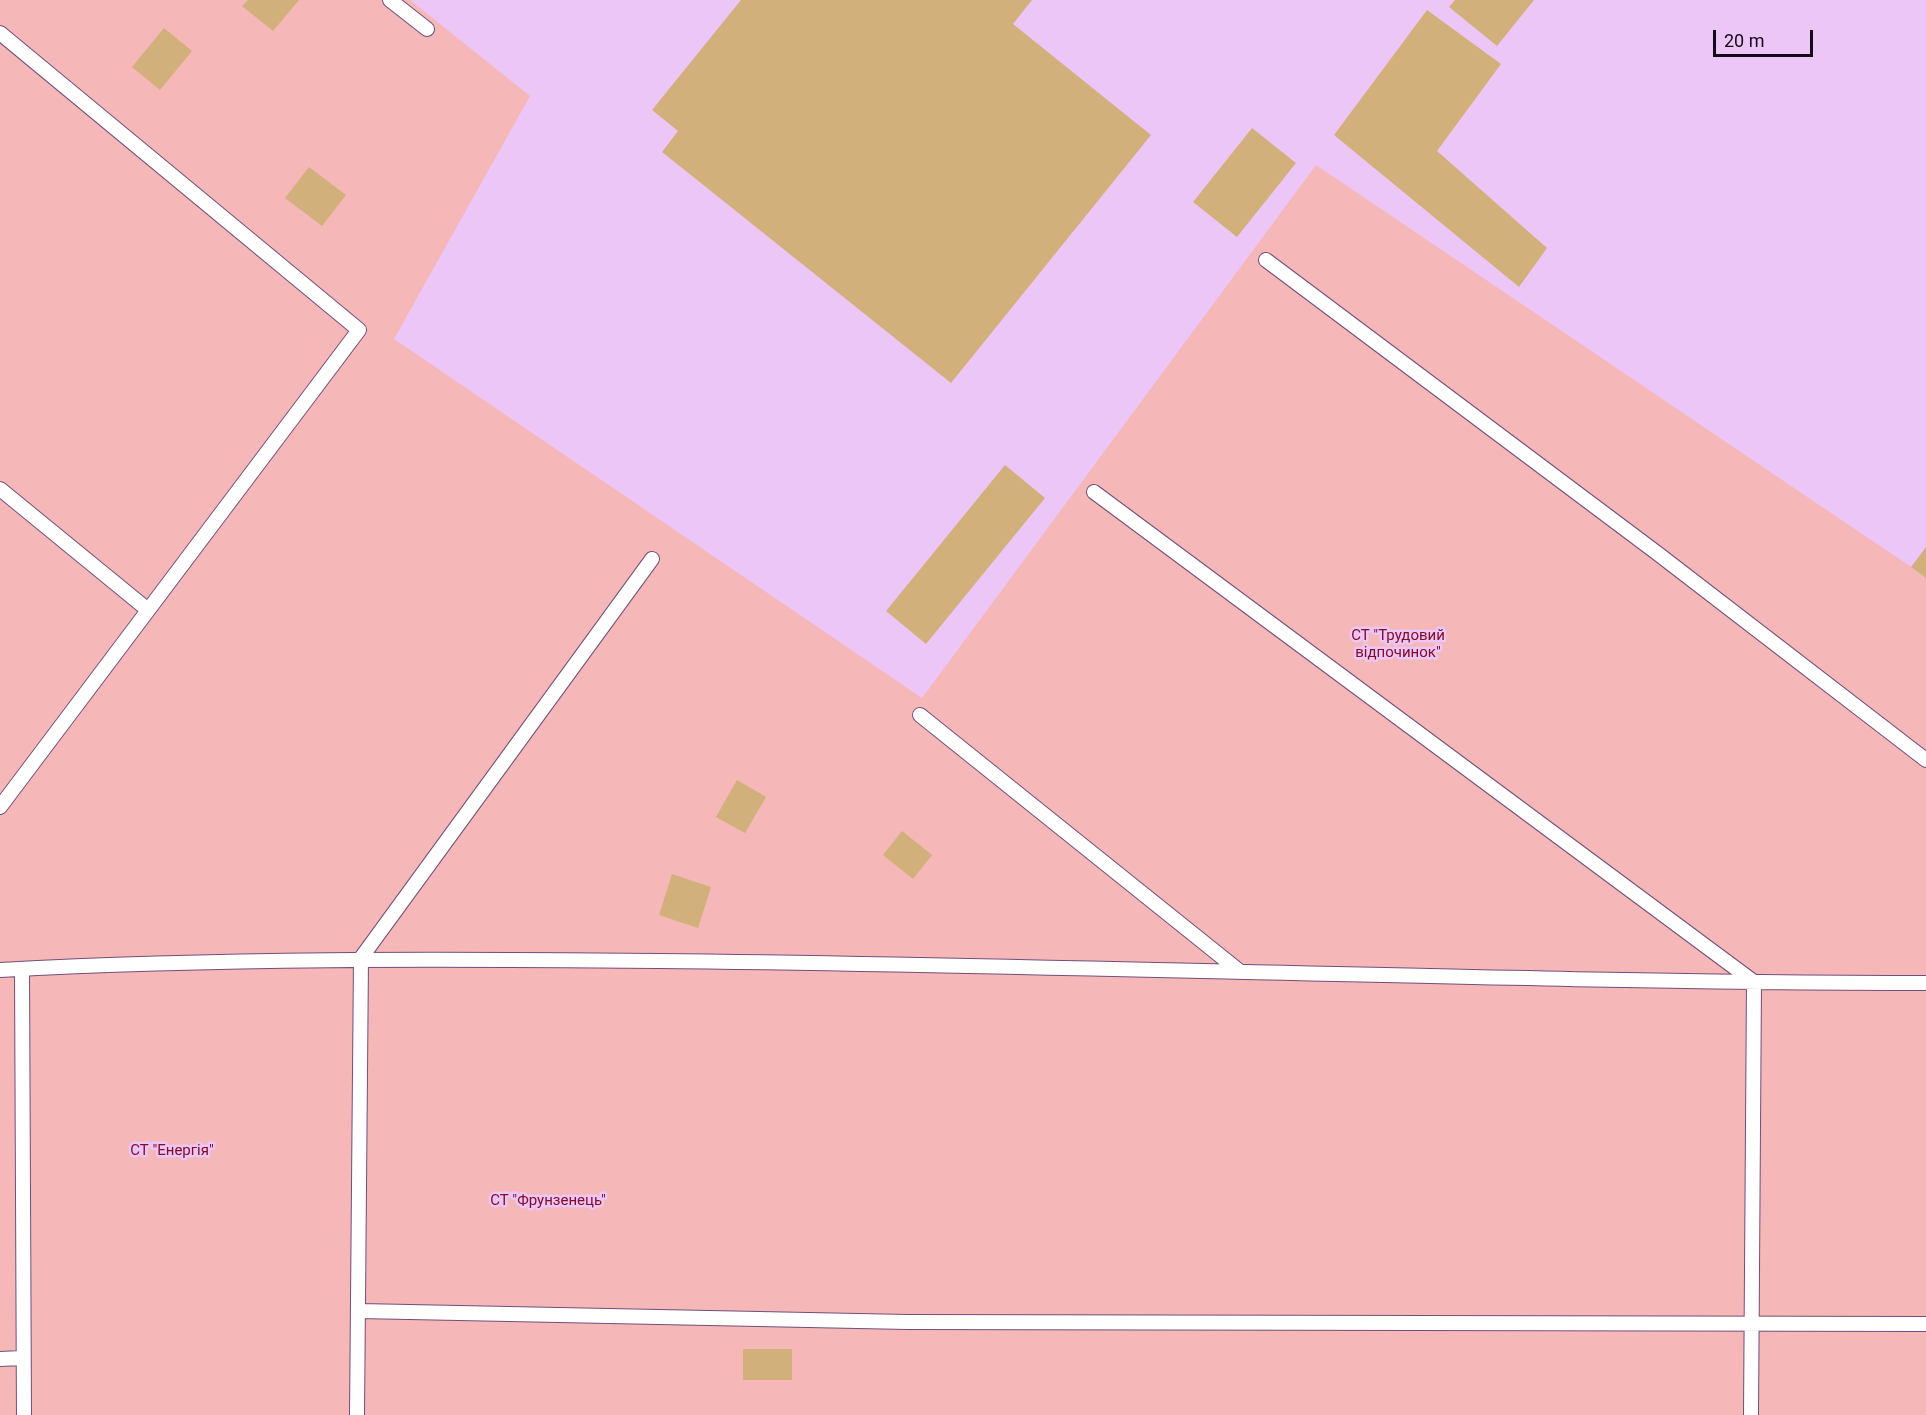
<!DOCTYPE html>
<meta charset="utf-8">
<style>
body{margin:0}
#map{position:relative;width:1926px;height:1415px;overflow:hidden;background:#edc6f8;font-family:Roboto,sans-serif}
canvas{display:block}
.scale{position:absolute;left:1713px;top:30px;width:100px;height:27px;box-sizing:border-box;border:3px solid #150818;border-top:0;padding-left:8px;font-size:18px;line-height:21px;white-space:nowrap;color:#150818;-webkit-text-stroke:4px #edc6f8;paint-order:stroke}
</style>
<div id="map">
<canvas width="1926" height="1415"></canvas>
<div class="scale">20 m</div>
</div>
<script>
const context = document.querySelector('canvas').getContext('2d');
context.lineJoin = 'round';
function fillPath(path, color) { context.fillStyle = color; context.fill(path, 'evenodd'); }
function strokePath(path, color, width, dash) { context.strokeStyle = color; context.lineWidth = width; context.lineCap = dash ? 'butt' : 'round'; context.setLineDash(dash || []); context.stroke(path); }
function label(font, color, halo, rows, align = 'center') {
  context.font = font + ' Roboto,sans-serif'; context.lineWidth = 5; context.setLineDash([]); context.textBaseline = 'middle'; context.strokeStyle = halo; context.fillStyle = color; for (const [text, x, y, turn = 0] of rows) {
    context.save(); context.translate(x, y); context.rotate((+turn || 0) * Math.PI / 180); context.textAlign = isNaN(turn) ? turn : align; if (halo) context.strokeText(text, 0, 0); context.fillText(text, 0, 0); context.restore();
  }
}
const green = new Path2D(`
 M 0,0 L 410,0 L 530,96 L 394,339 L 922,698 L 1316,165 L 1911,567 L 1926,578 L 1926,1415 L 0,1415 Z`);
const building = new Path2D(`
 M 248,0 L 299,0 L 273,31 L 242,6 Z
 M 741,0 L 1032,0 L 1013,24 L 1151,135 L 951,383 L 662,152 L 678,131 L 652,110 Z
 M 1455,0 L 1534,0 L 1497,46 L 1449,7 Z
 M 1427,10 L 1501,64 L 1437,151 L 1547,248 L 1519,287 L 1334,135 Z
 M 164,28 L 192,51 L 160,90 L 132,67 Z
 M 1252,128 L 1296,163 L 1237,237 L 1193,202 Z
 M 309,167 L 346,195 L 322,226 L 285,198 Z
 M 1005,465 L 1045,498 L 926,644 L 886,611 Z
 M 1926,547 L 1926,578 L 1911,567 Z
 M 737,780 L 766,797 L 745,833 L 716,817 Z
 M 902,831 L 932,855 L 913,879 L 883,855 Z
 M 672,874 L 711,887 L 698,928 L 659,915 Z
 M 743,1349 L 792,1349 L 792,1380 L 743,1380 Z`);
const service = new Path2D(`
 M 390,0 L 427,29
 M 0,33 L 359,330 L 0,807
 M 1266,260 L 1657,553 L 1926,760
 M 0,489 L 148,610
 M 1094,492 L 1754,982 L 1751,1415
 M 920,715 L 1238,970
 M 22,969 L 24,1415
 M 0,970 C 219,958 439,959 658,961 C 1081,965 1503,982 1926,983
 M 359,1311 L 908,1322 L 1926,1324
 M 0,1359 L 22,1358
 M 357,1415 L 361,958 L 652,559`);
const parkNames = [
 ["СТ \"Трудовий",1398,636],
 ["відпочинок\"",1398,653],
 ["СТ \"Енергія\"",172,1151],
 ["СТ \"Фрунзенець\"",548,1201]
];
fillPath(green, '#f5b7b7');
fillPath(building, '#d2b07c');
strokePath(service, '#714f7a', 16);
strokePath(service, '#fff', 14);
label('15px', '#840c24', '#edc6f8', parkNames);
</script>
